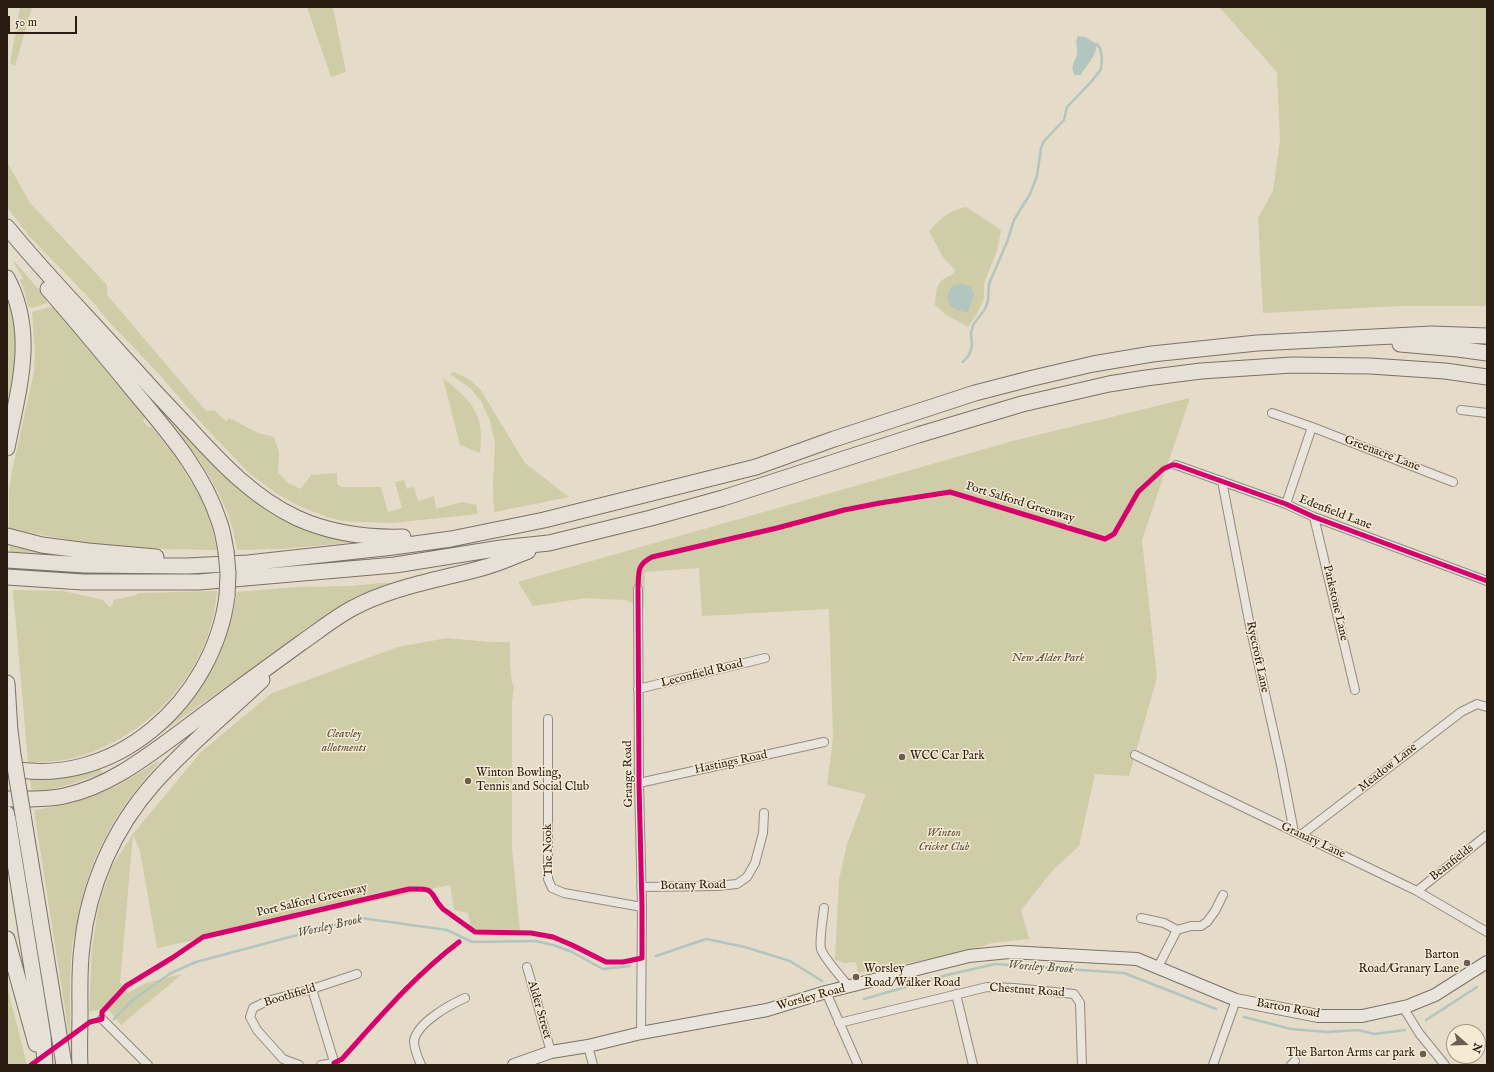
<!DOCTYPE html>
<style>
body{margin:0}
#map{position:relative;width:1494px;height:1072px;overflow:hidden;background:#e4dbc8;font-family:"IM FELL English",serif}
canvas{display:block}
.frame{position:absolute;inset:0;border:8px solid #2a1b10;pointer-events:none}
.north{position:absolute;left:1446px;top:1024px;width:40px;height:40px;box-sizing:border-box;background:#f5ead4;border:1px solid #a49786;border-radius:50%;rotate:110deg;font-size:11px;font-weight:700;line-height:16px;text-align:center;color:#2a1b10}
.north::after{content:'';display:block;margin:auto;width:14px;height:18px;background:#6b5e50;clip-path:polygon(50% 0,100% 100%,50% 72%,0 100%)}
.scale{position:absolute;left:8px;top:16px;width:69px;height:18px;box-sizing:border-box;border:2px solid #2a1b10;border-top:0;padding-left:5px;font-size:12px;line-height:14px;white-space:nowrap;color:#2a1b10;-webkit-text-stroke:3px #f5ead4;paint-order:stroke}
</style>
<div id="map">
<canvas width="1494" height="1072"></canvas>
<div class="frame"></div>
<div class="north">N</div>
<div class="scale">50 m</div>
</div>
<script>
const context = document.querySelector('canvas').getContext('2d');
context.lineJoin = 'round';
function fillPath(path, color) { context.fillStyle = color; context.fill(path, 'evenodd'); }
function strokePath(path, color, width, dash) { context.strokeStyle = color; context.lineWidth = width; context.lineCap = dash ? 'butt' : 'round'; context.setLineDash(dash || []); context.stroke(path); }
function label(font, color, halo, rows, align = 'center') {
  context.font = font + ' "IM FELL English",serif'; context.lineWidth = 3; context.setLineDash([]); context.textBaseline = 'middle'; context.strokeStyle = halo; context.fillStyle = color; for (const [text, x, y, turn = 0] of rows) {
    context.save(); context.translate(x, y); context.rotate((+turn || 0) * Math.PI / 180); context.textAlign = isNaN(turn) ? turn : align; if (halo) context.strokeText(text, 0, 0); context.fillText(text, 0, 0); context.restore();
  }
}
const green = new Path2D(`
 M 20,7 L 32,7 L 15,66 L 10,63 Z
 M 307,7 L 333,7 L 346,72 L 331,77 Z
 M 1214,7 L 1487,7 L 1487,306 L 1398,306 L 1263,313 L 1258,218 L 1273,191 L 1280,140 L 1277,72 L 1220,8 Z
 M 7,162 L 30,203 L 107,285 L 107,295 L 206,411 L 214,410 L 226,421 L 229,418 L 258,433 L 274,437 L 279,452 L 278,472 L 288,483 L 301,489 L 311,475 L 337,473 L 337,484 L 341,487 L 381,487 L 388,512 L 402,508 L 395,482 L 404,480 L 407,489 L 414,487 L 418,501 L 434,496 L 436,509 L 462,502 L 476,505 L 478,514 L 392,523 L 343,521 L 327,517 L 299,506 L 279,495 L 251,475 L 203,425 L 158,373 L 110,323 L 93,302 L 29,236 L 7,207 Z
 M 966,207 L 1001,230 L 997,251 L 984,283 L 984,298 L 978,312 L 968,327 L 946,315 L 935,305 C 936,294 935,284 945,278 C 950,275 953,275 955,270 L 943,257 L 929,231 C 941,218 948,211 966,207 Z
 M 15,262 L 46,298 L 47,303 L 32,308 L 28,306 L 25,293 L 20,280 L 23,278 L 14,263 Z
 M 7,295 C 22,339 15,372 7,416 Z
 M 53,306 L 145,418 L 143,421 L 149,428 L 151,426 L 177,459 L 200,496 L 209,516 L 217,550 L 162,549 L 93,544 L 9,529 L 9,491 L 12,471 L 34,372 L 35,352 L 32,312 Z
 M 454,372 L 467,378 L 480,389 L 525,463 L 569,497 L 494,512 L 493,486 L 495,443 L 490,420 L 481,401 L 470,388 L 450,374 Z
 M 443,378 C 472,402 485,413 480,453 L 460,445 Z
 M 1190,398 L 1142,540 L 1157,677 L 1129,776 L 1095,774 L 1079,846 L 1053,870 L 1021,910 L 1029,939 L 992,943 L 968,951 L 858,973 L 856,962 L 845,963 L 835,960 L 839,880 L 847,844 L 866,794 L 827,785 L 833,738 L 829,609 L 702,616 L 699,568 L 645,572 L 644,607 L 625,600 L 585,598 L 533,606 L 518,582 L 1013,441 Z
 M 169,417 L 218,469 L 239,489 L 277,516 L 369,541 L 281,549 L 237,550 C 230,498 198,458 168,418 Z
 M 10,546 L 48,554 L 10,553 Z
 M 11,568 L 37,569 L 217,571 L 217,574 C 149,578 80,574 12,572 Z
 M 380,583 L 392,583 L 356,596 L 331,611 L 161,733 C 201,692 228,650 237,592 L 298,587 L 352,586 Z
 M 13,590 L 64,591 L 103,600 L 109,607 L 113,605 L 113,600 L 133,596 L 140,593 L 217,591 C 216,600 215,611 212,621 C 195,687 140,740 73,758 C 59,762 43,762 28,762 Z
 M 447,638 L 490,642 L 510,642 L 510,664 L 512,684 L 514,685 L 512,703 L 512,849 L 520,932 L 494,929 L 475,931 L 471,927 L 468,913 L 454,910 L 450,885 L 157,948 L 140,851 L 133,835 L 120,982 L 128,993 L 146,983 L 182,974 L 121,1025 L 109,1010 L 89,1011 L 92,949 L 99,904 L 112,866 L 133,834 L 201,752 L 272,693 L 398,647 Z
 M 158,761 L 159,763 C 116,809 87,860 77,923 C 75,931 73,939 72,947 C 69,980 70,1014 71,1048 L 34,810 C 56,807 79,802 99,794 C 120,786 139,773 158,761 Z
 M 100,768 L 102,773 L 62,787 L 32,793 L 30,780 L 65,778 Z
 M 7,986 L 27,1065 L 7,1065 Z`);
const water = new Path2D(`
 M 1078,36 L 1085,37 L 1097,44 C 1095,59 1087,63 1081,75 L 1075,75 C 1069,65 1076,62 1077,53 C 1078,46 1074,43 1078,36 Z
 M 962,284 L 971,287 L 974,295 L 968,312 C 952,311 941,301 952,286 Z`);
const stream = new Path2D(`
 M 963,362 L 969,355 L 972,346 L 971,333 L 973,325 L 985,309 L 988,301 L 989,284 L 1007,242 L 1014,220 L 1030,194 L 1037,176 L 1041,148 L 1044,141 L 1064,120 L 1067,107 L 1091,82 L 1101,69 L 1102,58 L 1100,48 L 1097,44
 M 656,956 L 706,939 L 745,947 L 790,961 L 822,981
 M 864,999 L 947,975 L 995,964 L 1124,973 L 1216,1009
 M 1244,1017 L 1291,1029 L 1327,1032 L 1358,1030 L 1374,1034 L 1405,1030
 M 114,1019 L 134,999 L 171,973 L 196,962 L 361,918 L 447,930 L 472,942 L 536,941 L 553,945 L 570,951 L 603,969 L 630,966
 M 1426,1020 L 1477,987`);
const street = new Path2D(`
 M 1461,410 L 1487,413
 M 1272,413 L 1312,427 L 1453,482
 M 1176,465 L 1286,504 L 1314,517 L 1487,581
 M 1222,481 L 1250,626 L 1281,765 L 1294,832
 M 1286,504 L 1312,427
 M 1314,517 L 1355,690
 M 638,589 L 639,783 L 642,907 L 641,1033
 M 638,689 L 765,658
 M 548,719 L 548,879 L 552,888 L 564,893 L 642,907
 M 1135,755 L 1417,891 L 1487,932
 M 639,783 L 824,742
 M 1301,835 L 1461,712 L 1477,704 L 1487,707
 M 641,887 L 717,886 L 737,884 L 747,877 L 755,863 L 763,833 L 764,813
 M 1417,891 L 1487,835
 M 824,908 C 823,918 819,940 821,949 C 823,957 843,979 849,987
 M 1141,918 L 1164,923 L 1177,930 L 1191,926 L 1201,926 L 1207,922 L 1215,911 L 1223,895
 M 527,967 L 551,1052
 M 1158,967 L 1177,930
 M 312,989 L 335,1065
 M 826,992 L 858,1065
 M 956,994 L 973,1065
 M 1403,1007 L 1419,1033 L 1445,1065
 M 102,1019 L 148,1065
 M 839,1023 L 987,987 L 1014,988 L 1074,994 L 1080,1003 L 1082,1065
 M 588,1046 L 593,1065
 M 299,1065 L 283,1059 L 257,1030 L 250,1017 L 253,1008 L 267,1001 L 312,989 L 357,974
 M 321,1065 L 334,1063
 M 421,1065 C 418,1058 414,1049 414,1041 C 417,1023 449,1005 465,998
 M 1213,1065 L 1236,1000
 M 1291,1065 L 1295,1061`);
const secondary = new Path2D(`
 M 514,1065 L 551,1052 L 588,1046 L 641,1033 L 767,1010 L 826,992 L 969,956 L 1009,952 L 1137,959 L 1236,1000 L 1318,1016 L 1362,1016 L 1408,1006 L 1435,995 L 1487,962`);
const highway = new Path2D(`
 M 7,227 C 42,270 81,310 118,351 C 142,378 166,404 190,429 C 221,463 254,498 297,518 C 330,533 367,538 403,537
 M 7,278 C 37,334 18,390 7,448
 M 48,289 C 77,322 105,356 133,390 C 166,430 203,471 219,521 C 223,531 224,541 226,551
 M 1400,344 L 1458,349 L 1487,353
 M 7,536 L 42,545 L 88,551 L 156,557
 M 7,560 L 85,565 L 187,566 L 248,563 L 393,547 L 451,539 L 544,520 L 756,467 L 834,439 L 975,393 L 1033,378 L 1093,364 L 1152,354 L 1257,343 L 1432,334 L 1487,336
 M 7,577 L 83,582 L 199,582 L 395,565 L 501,548 L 549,543 L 651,518 L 723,498 L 918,435 L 1022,404 L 1109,384 L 1146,378 L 1201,371 L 1292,365 L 1370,366 L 1445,371 L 1487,377
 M 7,683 L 10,732
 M 9,722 L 13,755
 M 7,768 C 115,791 214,699 227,596
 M 7,799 C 26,799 46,800 64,796 C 111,786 149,755 187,727 C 224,699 262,671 301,643 C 317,632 333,619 351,609 C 391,587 438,580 482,568 C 498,564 513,557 528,551
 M 7,814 L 43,1036 L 45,1065
 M 23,815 L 64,1065
 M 7,939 L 36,1044
 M 80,1065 C 79,1048 80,1031 80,1013 C 80,991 79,969 82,947 C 88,886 114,828 154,783 C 187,746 226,714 262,680`);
const highwayBridge = new Path2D(`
 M 226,551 L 228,573 L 227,596
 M 13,755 L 23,815`);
const cycleway = new Path2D(`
 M 334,1063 L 342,1059 C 379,1018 415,975 459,942
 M 31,1065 L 90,1022 L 102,1019 L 102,1012 L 126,986 L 172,958 L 203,937 L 409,889 C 439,888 427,892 443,909 L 475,932 L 531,933 L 553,937 L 572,945 L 606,962 L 623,962 L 642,958 L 642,907 L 639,783 L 638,589 C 639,573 636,565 652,557 L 777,528 L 844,510 L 880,503 L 950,492 L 1105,539 L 1114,534 L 1138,492 L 1163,469 L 1172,465 L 1176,465 L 1286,504 L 1314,517 L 1487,581`);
const markers = [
 [902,757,4,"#6b5e50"],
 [468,781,4,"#6b5e50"],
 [1467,963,4,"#6b5e50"],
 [856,977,4,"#6b5e50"],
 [1423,1054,4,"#6b5e50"]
];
const streetNames = [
 ["Greenacre Lane",1382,454,21],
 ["Port Salford Greenway",1020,503,17],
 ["Edenfield Lane",1335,513,21],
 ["Parkstone Lane",1335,603,77],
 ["Ryecroft Lane",1257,657,78],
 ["Leconfield Road",702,674,-14],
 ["Hastings Road",731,763,-12],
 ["Meadow Lane",1388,768,-38],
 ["Grange Road",629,774,-91],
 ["Granary Lane",1313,841,25],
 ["The Nook",549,850,-91],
 ["Beanfields",1452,863,-38],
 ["Botany Road",693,886,-1],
 ["Port Salford Greenway",312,901,-13],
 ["Chestnut Road",1027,991,4],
 ["Boothfield",290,996,-17],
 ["Worsley Road",811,998,-15],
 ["Barton Road",1288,1009,10],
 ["Alder Street",539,1010,74]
];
const parkNames = [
 ["New Alder Park",1048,659],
 ["Cleavley",344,735],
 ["allotments",344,749],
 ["Winton",944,834],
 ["Cricket Club",944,848]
];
const poiNames = [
 ["WCC Car Park",910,757],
 ["Winton Bowling,",476,774],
 ["Tennis and Social Club",476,788],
 ["Barton",1459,956,"right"],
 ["Road/Granary Lane",1459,970,"right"],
 ["Worsley",864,970],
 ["Road/Walker Road",864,984],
 ["The Barton Arms car park",1415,1054,"right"]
];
const waterNames = [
 ["Worsley Brook",330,927,-13],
 ["Worsley Brook",1041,968,4]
];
fillPath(green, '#cfcca8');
fillPath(water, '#b2c5be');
strokePath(stream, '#b2c5be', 2.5);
strokePath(street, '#938c80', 10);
strokePath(secondary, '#797267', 14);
strokePath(highway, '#797267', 17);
strokePath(street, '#e9e4dc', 8);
strokePath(secondary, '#e9e4dc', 12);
strokePath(highway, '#e6e0d6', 15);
strokePath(highwayBridge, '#797267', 17, []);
strokePath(highwayBridge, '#e6e0d6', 15);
strokePath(cycleway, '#d6006c', 5);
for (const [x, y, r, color] of markers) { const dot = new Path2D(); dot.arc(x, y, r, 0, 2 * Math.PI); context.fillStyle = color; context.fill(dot); strokePath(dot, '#f5ead4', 1.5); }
label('12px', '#2a1b10', '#f5ead4', streetNames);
label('italic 12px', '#564d36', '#f5ead4', parkNames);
label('12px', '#2a1b10', '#f5ead4', poiNames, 'left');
label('italic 13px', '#52534b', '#f5ead4', waterNames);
</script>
